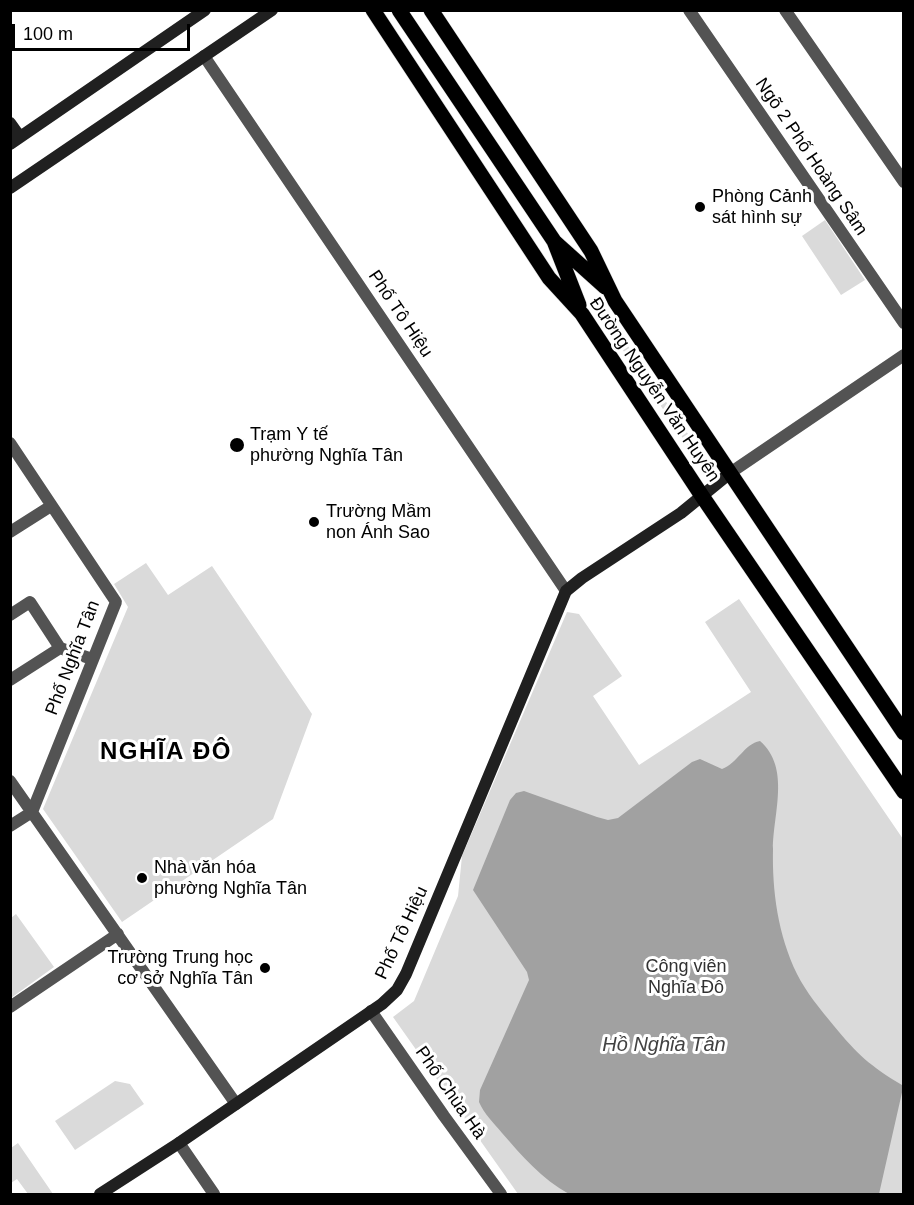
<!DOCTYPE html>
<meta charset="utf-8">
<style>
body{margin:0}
#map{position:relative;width:914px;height:1205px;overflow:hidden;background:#fff;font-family:Arial,sans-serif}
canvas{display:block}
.frame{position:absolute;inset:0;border:12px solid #000;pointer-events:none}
.scale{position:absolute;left:12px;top:24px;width:178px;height:27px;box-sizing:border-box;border:3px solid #000;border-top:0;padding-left:8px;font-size:18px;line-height:21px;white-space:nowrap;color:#000;-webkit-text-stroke:4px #fff;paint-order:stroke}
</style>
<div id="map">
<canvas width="914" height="1205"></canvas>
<div class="frame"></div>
<div class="scale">100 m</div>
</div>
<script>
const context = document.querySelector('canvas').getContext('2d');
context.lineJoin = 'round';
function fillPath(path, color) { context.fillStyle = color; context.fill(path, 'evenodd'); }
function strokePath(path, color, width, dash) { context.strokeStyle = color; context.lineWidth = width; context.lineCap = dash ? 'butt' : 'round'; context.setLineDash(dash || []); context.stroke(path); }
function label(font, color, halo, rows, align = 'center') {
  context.font = font + ' Arial,sans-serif'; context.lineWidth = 6; context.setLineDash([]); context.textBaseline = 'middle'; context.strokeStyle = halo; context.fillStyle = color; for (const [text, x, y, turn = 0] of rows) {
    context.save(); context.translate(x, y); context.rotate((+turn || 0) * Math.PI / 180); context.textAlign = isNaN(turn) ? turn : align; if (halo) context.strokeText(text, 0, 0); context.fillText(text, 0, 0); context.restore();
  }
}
const green = new Path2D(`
 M 825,220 L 865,280 L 841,295 L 802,236 Z
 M 610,325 L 626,343 L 703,456 L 703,459 L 700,461 L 697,459 L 620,346 Z
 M 146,563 L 168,595 L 212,566 L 312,714 L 273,819 L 122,922 L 43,809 L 128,607 L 114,584 Z
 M 739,599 L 903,839 L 903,1194 L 518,1194 L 393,1017 L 414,1001 L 458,896 L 462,856 L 567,612 L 579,614 L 622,676 L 593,696 L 639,765 L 751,692 L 705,622 Z
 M 16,914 L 54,967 L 11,998 L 11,918 Z
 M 115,1081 L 130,1084 L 144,1104 L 75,1150 L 55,1121 Z
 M 18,1143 L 53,1194 L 28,1194 L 17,1179 L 11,1183 L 11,1148 Z`);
const water = new Path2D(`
 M 760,741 C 791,768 773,814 773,849 C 772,891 778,935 797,974 C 806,992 820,1009 834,1026 C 857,1054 870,1066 902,1085 L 903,1088 L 879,1194 L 569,1194 C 542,1179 522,1156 502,1133 C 494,1123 484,1114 479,1102 L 480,1090 L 529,980 L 527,972 L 473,890 L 510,800 L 516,793 L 524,791 L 597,817 L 608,820 L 618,818 L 692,762 L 700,759 L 722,769 C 738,763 744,744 760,741 Z`);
const street = new Path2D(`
 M 689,10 L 904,323
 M 785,10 L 904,182
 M 204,56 L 566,591
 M 10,443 L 116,602 L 32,812 L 10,826
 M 730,473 L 904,355
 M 10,532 L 51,506
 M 10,615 L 30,602 L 60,648 L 92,659
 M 10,680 L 60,648
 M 10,781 L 236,1104
 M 10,1007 L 118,934
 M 371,1011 L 444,1116 L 501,1194
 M 179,1143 L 214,1194`);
const secondary = new Path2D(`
 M 10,123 L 20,137
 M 10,144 L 205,10
 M 10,188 L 272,10
 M 100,1194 L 179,1143 L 382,1004 L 397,990 L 406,974 L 566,591 L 582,578 L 681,513 L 730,473`);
const primary = new Path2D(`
 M 373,10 L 549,278 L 582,314 L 702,496 L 904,792
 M 431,10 L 591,251 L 615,301 L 904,733
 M 554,241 L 579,305
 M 556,243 L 605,287`);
const primaryBridge = new Path2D(`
 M 399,10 L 554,241`);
const markers = [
 [700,207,6,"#000"],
 [237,445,8,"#000"],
 [314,522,6,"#000"],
 [142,878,6,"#000"],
 [265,968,6,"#000"]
];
const streetNames = [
 ["Ngõ 2 Phố Hoàng Sâm",811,157,56],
 ["Phố Tô Hiệu",400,314,56],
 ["Đường Nguyễn Văn Huyên",654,390,56],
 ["Phố Nghĩa Tân",73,658,-69],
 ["Phố Tô Hiệu",402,933,-65],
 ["Phố Chùa Hà",450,1093,55]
];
const poiNames = [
 ["Phòng Cảnh",712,197],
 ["sát hình sự",712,218],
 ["Trạm Y tế",250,435],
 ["phường Nghĩa Tân",250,456],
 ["Trường Mầm",326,512],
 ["non Ánh Sao",326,533],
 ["Nhà văn hóa",154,868],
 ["phường Nghĩa Tân",154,889],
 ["Trường Trung học",253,958,"right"],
 ["cơ sở Nghĩa Tân",253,979,"right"]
];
const parkNames = [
 ["Công viên",686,967],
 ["Nghĩa Đô",686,988]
];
const waterNames = [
 ["Hồ Nghĩa Tân",664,1045]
];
const districtNames = [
 ["NGHĨA ĐÔ",166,752]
];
fillPath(green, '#dadada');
fillPath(water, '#a1a1a1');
strokePath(primary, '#dbdbdb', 16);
strokePath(street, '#535353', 12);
strokePath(secondary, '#202020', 12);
strokePath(primary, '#000', 15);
strokePath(primaryBridge, '#dbdbdb', 16, []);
strokePath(primaryBridge, '#000', 15);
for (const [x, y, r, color] of markers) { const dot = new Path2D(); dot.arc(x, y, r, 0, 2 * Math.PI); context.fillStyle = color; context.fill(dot); strokePath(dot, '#fff', 2); }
label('18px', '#000', '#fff', streetNames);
label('18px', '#000', '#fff', poiNames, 'left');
label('18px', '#313131', '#fff', parkNames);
label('italic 20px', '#424242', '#fff', waterNames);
context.letterSpacing = '1.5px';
label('bold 24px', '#000', '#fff', districtNames);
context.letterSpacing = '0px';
</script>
